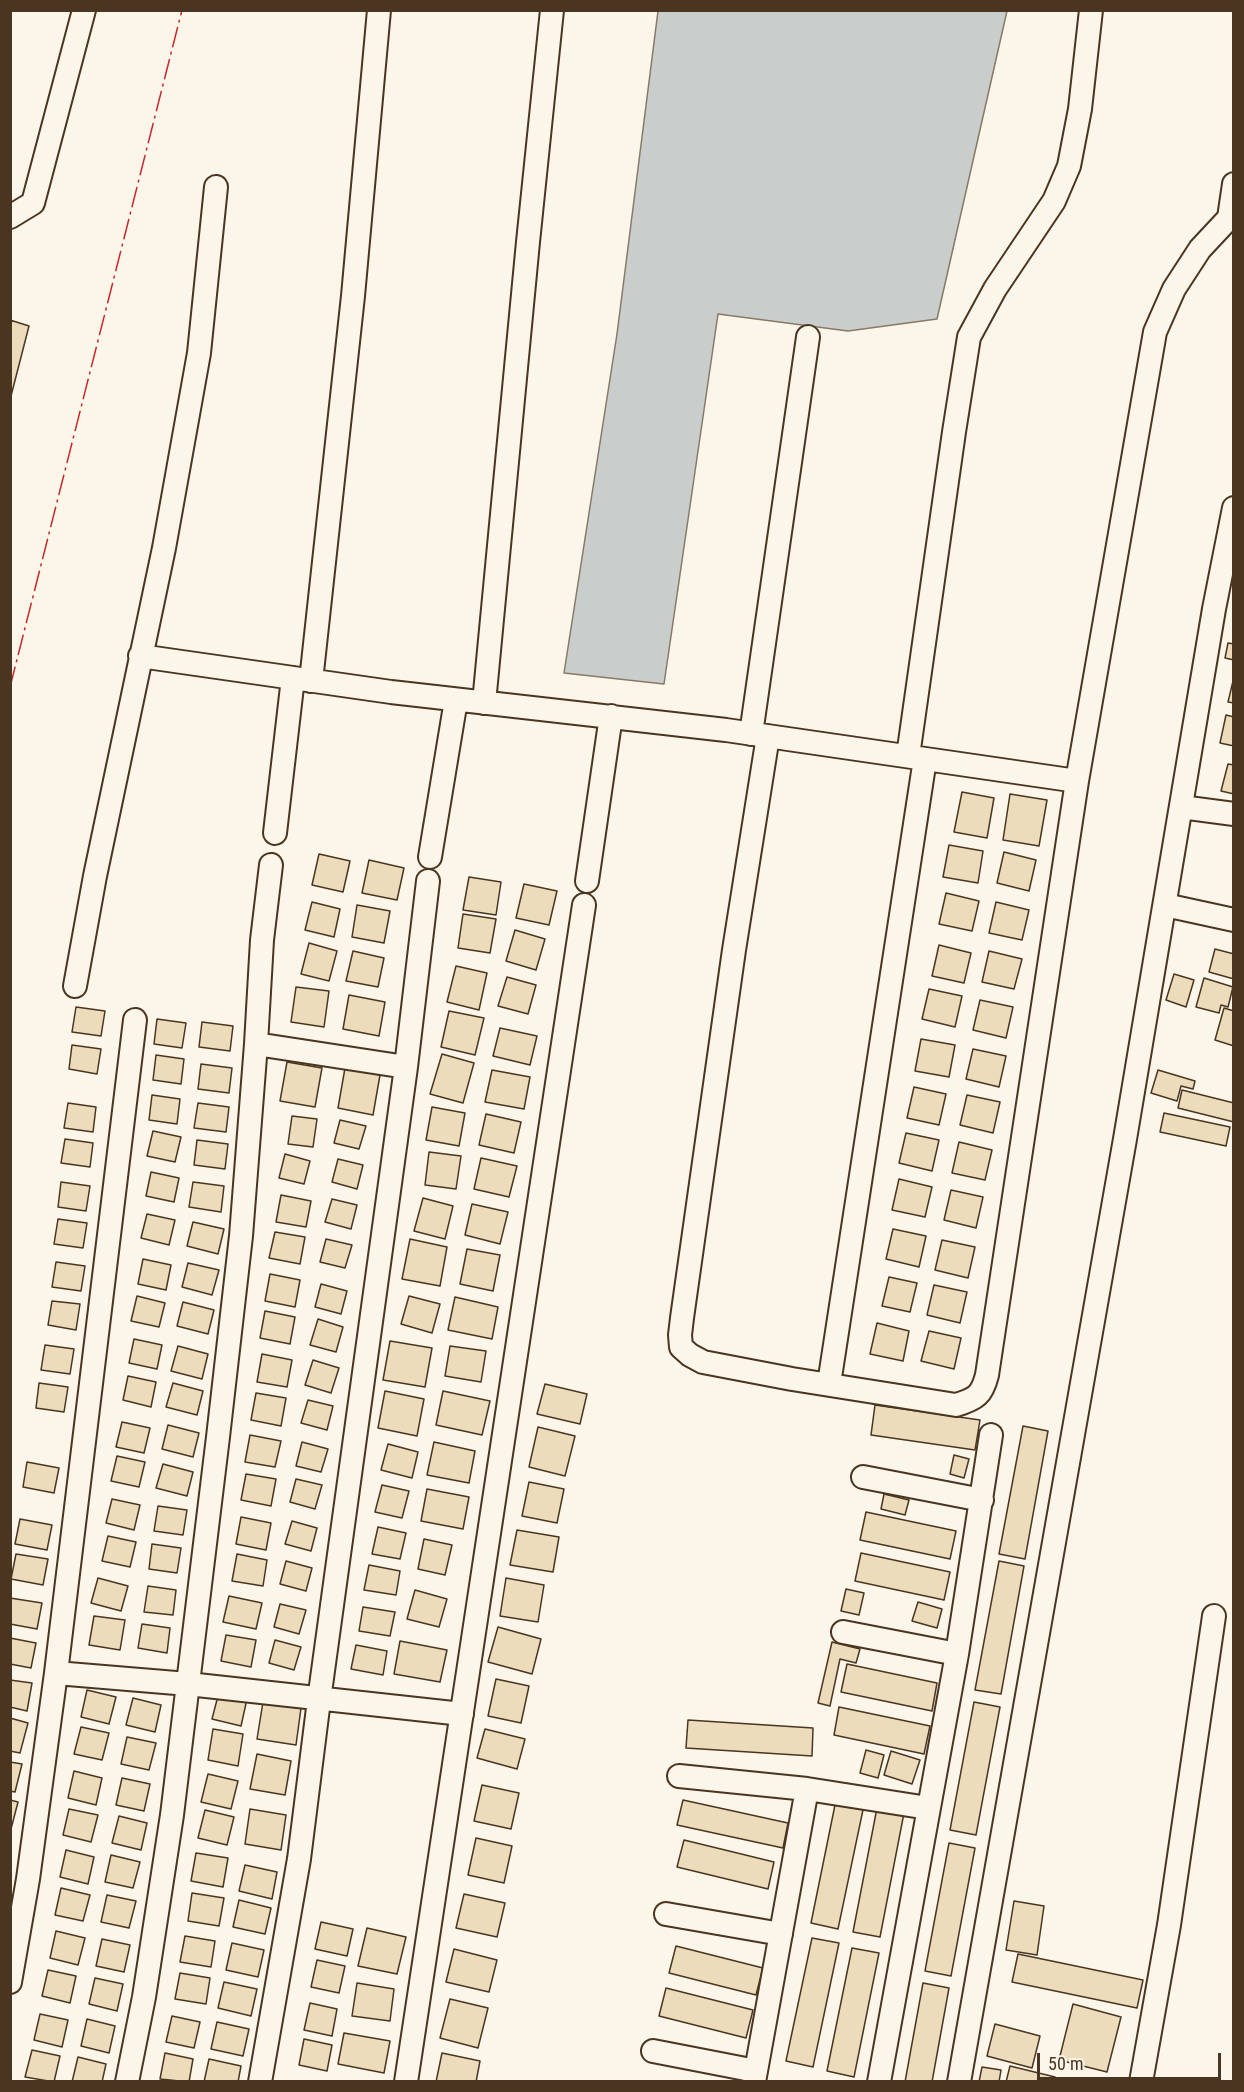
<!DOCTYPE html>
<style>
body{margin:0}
#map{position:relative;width:1244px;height:2092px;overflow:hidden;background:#fbf6e9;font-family:"Roboto Condensed",sans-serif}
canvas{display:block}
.frame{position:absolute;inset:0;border:12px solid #4a3520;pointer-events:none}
.scale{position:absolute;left:1037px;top:2053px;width:184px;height:27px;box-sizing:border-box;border:3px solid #4a3520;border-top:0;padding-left:8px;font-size:18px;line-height:21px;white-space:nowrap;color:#4a3520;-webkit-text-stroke:4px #fbf6e9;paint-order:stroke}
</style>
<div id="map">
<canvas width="1244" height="2092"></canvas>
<div class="frame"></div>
<div class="scale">50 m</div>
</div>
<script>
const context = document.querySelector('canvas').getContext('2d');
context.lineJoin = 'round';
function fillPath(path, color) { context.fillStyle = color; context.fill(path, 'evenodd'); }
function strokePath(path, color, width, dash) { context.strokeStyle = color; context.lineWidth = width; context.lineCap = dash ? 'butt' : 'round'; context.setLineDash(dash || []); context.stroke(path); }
const water = new Path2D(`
 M 658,11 L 1007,11 L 937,319 L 848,331 L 718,314 L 664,684 L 564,673 L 617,334 Z`);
const building = new Path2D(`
 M 10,320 L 29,326 L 11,396 L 10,395 Z
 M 1228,643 L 1234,644 L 1234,660 L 1225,658 Z
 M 1234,677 L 1234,703 L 1228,702 Z
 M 1226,715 L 1234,717 L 1234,746 L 1220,743 Z
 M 1228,764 L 1234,765 L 1234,794 L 1221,791 Z
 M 962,792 L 994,798 L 987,838 L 954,832 Z
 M 1010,794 L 1047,800 L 1039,846 L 1003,840 Z
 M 949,845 L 983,851 L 978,883 L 943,877 Z
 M 1004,852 L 1036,860 L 1029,891 L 997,883 Z
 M 319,854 L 350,861 L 343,892 L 312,885 Z
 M 369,860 L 404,868 L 397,900 L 362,893 Z
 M 469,877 L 501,882 L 496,915 L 463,910 Z
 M 524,884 L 557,891 L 549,925 L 516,918 Z
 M 946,893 L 979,901 L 972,931 L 939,924 Z
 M 312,902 L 340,909 L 334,937 L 305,930 Z
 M 996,902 L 1029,910 L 1022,940 L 989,933 Z
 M 357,905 L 390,911 L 384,943 L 352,937 Z
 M 463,914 L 496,919 L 490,953 L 458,948 Z
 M 515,930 L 545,939 L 536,970 L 506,961 Z
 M 309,943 L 337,951 L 329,981 L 301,974 Z
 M 939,945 L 971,953 L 964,983 L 932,976 Z
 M 1215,949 L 1234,954 L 1234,979 L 1209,972 Z
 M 353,951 L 384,958 L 378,987 L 346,981 Z
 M 989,951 L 1022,959 L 1014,989 L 982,982 Z
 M 456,966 L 487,973 L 479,1010 L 447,1002 Z
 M 1174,974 L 1194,980 L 1186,1007 L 1166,1000 Z
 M 507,977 L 536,985 L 528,1014 L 498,1006 Z
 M 1204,978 L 1233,987 L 1228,1007 L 1221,1005 L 1219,1013 L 1196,1007 Z
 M 296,987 L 329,991 L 324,1027 L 291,1022 Z
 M 929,989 L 962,996 L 955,1027 L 922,1019 Z
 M 349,995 L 385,1002 L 379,1036 L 343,1029 Z
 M 980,1000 L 1013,1007 L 1006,1038 L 973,1030 Z
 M 76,1007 L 105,1011 L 101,1036 L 72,1032 Z
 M 1224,1008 L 1234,1011 L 1234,1046 L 1215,1040 Z
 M 449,1011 L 484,1018 L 475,1055 L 441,1047 Z
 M 157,1019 L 186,1023 L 182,1048 L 154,1044 Z
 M 202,1022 L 233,1026 L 230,1051 L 199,1047 Z
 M 500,1028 L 537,1036 L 530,1065 L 493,1056 Z
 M 921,1039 L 955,1045 L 949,1077 L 915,1071 Z
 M 72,1045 L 101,1049 L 97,1074 L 69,1069 Z
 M 973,1049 L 1006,1056 L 999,1087 L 966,1079 Z
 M 442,1054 L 474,1063 L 463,1103 L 430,1094 Z
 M 156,1055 L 184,1059 L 181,1084 L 153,1080 Z
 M 287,1062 L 322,1068 L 315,1107 L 280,1101 Z
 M 201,1064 L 232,1068 L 229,1093 L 198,1089 Z
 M 345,1068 L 380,1075 L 373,1115 L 338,1108 Z
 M 492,1070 L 530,1077 L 524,1109 L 485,1102 Z
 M 1158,1070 L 1195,1081 L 1193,1089 L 1181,1086 L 1177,1101 L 1151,1093 Z
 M 914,1087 L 946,1094 L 939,1125 L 907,1118 Z
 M 1182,1090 L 1234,1103 L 1234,1122 L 1178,1108 Z
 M 152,1095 L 180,1099 L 177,1124 L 149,1120 Z
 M 967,1095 L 1000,1102 L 993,1133 L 960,1125 Z
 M 68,1103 L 96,1107 L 93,1132 L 64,1128 Z
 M 198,1103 L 229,1107 L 226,1132 L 194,1128 Z
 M 432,1107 L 465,1113 L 459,1146 L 426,1140 Z
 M 1164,1113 L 1230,1127 L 1226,1146 L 1160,1132 Z
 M 486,1114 L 521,1122 L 514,1153 L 479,1145 Z
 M 292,1116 L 317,1119 L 313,1147 L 288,1144 Z
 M 340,1120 L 366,1126 L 359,1149 L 334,1143 Z
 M 153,1131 L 181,1137 L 175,1162 L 147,1156 Z
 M 906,1133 L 939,1140 L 932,1171 L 899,1163 Z
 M 65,1139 L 93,1143 L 90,1167 L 61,1163 Z
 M 197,1140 L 228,1144 L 225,1169 L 194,1165 Z
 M 959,1142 L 992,1150 L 985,1180 L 952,1173 Z
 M 429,1152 L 461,1156 L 456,1189 L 425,1185 Z
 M 285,1154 L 310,1161 L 304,1184 L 279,1178 Z
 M 481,1158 L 517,1166 L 509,1197 L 474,1189 Z
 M 338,1159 L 363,1165 L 357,1189 L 332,1182 Z
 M 151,1172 L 179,1178 L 174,1202 L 146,1196 Z
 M 899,1179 L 932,1187 L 925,1217 L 892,1210 Z
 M 61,1182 L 90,1186 L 86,1211 L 58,1207 Z
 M 193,1182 L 224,1186 L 221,1212 L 189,1207 Z
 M 951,1190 L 983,1197 L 976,1228 L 944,1220 Z
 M 281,1195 L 311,1201 L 306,1227 L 276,1222 Z
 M 423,1198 L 453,1206 L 445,1239 L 414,1231 Z
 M 332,1199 L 357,1205 L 351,1229 L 325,1222 Z
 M 472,1204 L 508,1212 L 500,1244 L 465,1235 Z
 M 147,1214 L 175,1220 L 169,1245 L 141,1238 Z
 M 58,1219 L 87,1223 L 83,1248 L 54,1244 Z
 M 193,1222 L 224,1229 L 218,1254 L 187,1246 Z
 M 893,1229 L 926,1236 L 919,1267 L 886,1259 Z
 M 275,1232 L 305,1237 L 300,1264 L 269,1258 Z
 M 326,1239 L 352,1245 L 345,1268 L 320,1262 Z
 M 410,1239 L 447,1247 L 440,1286 L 402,1279 Z
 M 942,1240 L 975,1247 L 968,1278 L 935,1270 Z
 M 467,1249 L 500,1255 L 493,1291 L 460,1284 Z
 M 143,1259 L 171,1265 L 166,1290 L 138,1284 Z
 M 56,1262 L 85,1266 L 81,1291 L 52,1287 Z
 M 188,1263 L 219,1270 L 212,1295 L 182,1287 Z
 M 270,1274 L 300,1280 L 295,1307 L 265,1301 Z
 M 889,1277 L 917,1283 L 910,1312 L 882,1306 Z
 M 321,1284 L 347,1291 L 341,1314 L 315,1307 Z
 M 934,1285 L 967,1292 L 960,1323 L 927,1315 Z
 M 137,1296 L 165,1303 L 159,1327 L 131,1321 Z
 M 409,1296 L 440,1304 L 432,1333 L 401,1324 Z
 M 455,1297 L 498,1307 L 492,1339 L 448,1330 Z
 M 52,1301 L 80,1304 L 76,1330 L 48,1325 Z
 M 183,1302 L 214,1310 L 208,1334 L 177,1326 Z
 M 265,1311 L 295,1317 L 290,1344 L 260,1338 Z
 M 318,1319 L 343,1327 L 336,1352 L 310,1345 Z
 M 877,1323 L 909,1331 L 903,1361 L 870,1354 Z
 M 929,1331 L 961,1338 L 954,1369 L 921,1361 Z
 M 134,1339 L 162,1345 L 157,1369 L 129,1363 Z
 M 390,1341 L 432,1348 L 425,1387 L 383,1380 Z
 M 45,1345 L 74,1349 L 70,1374 L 41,1370 Z
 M 178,1346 L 208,1354 L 202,1379 L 171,1371 Z
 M 450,1346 L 486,1351 L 481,1382 L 445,1376 Z
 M 262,1354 L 292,1360 L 287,1387 L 257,1382 Z
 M 313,1360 L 339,1368 L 331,1393 L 305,1385 Z
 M 128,1376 L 156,1382 L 151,1407 L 123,1400 Z
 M 39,1383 L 68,1387 L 64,1412 L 36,1408 Z
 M 173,1383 L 203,1391 L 197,1415 L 166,1407 Z
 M 545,1384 L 587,1394 L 580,1424 L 537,1414 Z
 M 385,1391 L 424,1399 L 417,1436 L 378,1428 Z
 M 443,1391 L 490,1401 L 482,1435 L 436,1425 Z
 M 256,1393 L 286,1398 L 281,1426 L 251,1420 Z
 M 308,1400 L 333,1406 L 327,1430 L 301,1423 Z
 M 875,1405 L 980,1420 L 975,1450 L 871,1435 Z
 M 122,1422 L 150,1428 L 144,1453 L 116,1447 Z
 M 168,1425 L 199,1433 L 193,1457 L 162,1449 Z
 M 1023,1426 L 1048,1431 L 1025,1559 L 999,1554 Z
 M 538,1427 L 575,1436 L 565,1476 L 529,1467 Z
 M 250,1435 L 281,1441 L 275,1467 L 245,1462 Z
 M 302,1442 L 328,1449 L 321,1472 L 296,1466 Z
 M 434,1442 L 475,1451 L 469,1483 L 427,1475 Z
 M 388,1444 L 418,1452 L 412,1478 L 381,1470 Z
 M 954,1455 L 969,1459 L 964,1478 L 950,1474 Z
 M 117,1456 L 145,1462 L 139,1487 L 111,1481 Z
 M 27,1462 L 59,1468 L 54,1493 L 23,1487 Z
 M 163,1464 L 193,1472 L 187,1496 L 156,1488 Z
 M 246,1474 L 276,1479 L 271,1506 L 241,1500 Z
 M 296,1479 L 322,1485 L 315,1509 L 290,1502 Z
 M 529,1482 L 564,1489 L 557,1523 L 522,1516 Z
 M 382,1485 L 409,1491 L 402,1518 L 375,1512 Z
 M 427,1489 L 469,1497 L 463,1529 L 421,1521 Z
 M 884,1494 L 909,1500 L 905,1515 L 881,1509 Z
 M 112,1499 L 140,1505 L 134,1530 L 106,1523 Z
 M 158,1506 L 187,1510 L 183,1535 L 154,1531 Z
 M 866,1512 L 956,1531 L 950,1559 L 860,1540 Z
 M 241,1517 L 271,1523 L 266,1550 L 236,1544 Z
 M 20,1519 L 52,1525 L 47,1550 L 15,1544 Z
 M 292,1521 L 317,1528 L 311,1551 L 285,1544 Z
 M 378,1527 L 406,1533 L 400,1559 L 372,1554 Z
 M 517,1530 L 559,1537 L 553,1572 L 510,1565 Z
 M 108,1536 L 136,1542 L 130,1567 L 102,1561 Z
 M 424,1539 L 452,1545 L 445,1575 L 418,1569 Z
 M 152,1544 L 181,1548 L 177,1573 L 149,1569 Z
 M 861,1553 L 950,1572 L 944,1600 L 855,1581 Z
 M 16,1554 L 48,1559 L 43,1585 L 11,1579 Z
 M 237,1554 L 267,1560 L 263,1586 L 232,1581 Z
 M 286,1561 L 312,1568 L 306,1591 L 280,1584 Z
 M 999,1561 L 1024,1566 L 1001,1694 L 975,1690 Z
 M 369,1565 L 400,1571 L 396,1595 L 364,1590 Z
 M 98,1578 L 128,1586 L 121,1611 L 91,1603 Z
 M 506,1578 L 544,1585 L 538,1622 L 500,1616 Z
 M 148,1586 L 176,1590 L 173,1615 L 144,1612 Z
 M 846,1589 L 864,1593 L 859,1615 L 841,1611 Z
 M 415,1590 L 447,1599 L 439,1627 L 407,1619 Z
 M 229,1596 L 262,1603 L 256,1629 L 223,1622 Z
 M 10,1598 L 42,1603 L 37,1629 L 10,1624 Z
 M 918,1602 L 942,1609 L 937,1628 L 912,1621 Z
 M 280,1604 L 306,1610 L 299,1634 L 274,1627 Z
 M 363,1607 L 395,1612 L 390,1636 L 359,1631 Z
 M 94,1616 L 125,1620 L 120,1650 L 89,1645 Z
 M 142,1624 L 170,1628 L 167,1653 L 138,1648 Z
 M 498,1627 L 541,1639 L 532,1674 L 488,1662 Z
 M 226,1635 L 256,1640 L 251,1667 L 221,1661 Z
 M 10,1638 L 36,1643 L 31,1668 L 10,1664 Z
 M 275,1640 L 301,1647 L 294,1670 L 269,1663 Z
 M 400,1641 L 447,1650 L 440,1682 L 394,1674 Z
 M 832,1642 L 860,1649 L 856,1663 L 840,1659 L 830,1706 L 818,1703 Z
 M 356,1645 L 387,1651 L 383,1675 L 351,1669 Z
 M 847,1664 L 937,1683 L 932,1711 L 841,1692 Z
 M 496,1679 L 529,1686 L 521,1723 L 488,1716 Z
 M 10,1680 L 32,1683 L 27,1711 L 10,1707 Z
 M 87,1690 L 116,1697 L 109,1724 L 81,1717 Z
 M 219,1692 L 247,1699 L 241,1726 L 212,1719 Z
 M 133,1698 L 161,1705 L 155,1732 L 126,1725 Z
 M 263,1702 L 301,1708 L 296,1745 L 257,1739 Z
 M 974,1702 L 1000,1707 L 976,1835 L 950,1830 Z
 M 839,1707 L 930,1726 L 924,1754 L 834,1735 Z
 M 10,1718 L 28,1723 L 20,1753 L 10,1751 Z
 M 688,1720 L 813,1728 L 812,1756 L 686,1748 Z
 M 81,1727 L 109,1733 L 102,1760 L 74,1754 Z
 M 213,1729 L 243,1734 L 238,1766 L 208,1760 Z
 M 485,1729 L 525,1739 L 517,1769 L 477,1758 Z
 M 127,1737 L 156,1743 L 149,1770 L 121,1764 Z
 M 866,1750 L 884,1755 L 878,1778 L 860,1773 Z
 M 891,1751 L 920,1760 L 912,1784 L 884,1775 Z
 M 257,1754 L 291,1761 L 285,1795 L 250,1789 Z
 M 10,1762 L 22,1764 L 15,1792 L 10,1791 Z
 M 74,1771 L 102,1778 L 96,1805 L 68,1798 Z
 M 208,1774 L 238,1781 L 231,1809 L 201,1802 Z
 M 122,1778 L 150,1784 L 144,1811 L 116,1805 Z
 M 482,1785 L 519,1793 L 511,1829 L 474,1821 Z
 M 10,1800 L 18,1802 L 11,1829 L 10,1829 Z
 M 683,1800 L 788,1823 L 783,1848 L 677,1825 Z
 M 836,1800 L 864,1805 L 838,1929 L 811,1923 Z
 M 877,1808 L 904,1813 L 880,1937 L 853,1932 Z
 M 69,1809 L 98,1815 L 91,1842 L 63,1835 Z
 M 250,1809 L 286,1815 L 281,1850 L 245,1844 Z
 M 205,1810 L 234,1817 L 227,1845 L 198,1838 Z
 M 119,1816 L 147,1823 L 141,1850 L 112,1843 Z
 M 476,1838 L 512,1846 L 504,1883 L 468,1875 Z
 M 684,1840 L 774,1862 L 768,1889 L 677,1867 Z
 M 949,1843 L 975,1848 L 951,1976 L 925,1971 Z
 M 66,1850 L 94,1857 L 88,1884 L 60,1877 Z
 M 196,1853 L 228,1858 L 223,1887 L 191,1881 Z
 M 111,1855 L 140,1862 L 133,1888 L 105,1882 Z
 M 245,1865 L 277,1872 L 272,1899 L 239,1891 Z
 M 61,1888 L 90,1895 L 83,1921 L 55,1915 Z
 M 192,1893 L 224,1898 L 219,1926 L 188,1921 Z
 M 464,1894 L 505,1903 L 497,1937 L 456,1928 Z
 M 107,1895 L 136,1901 L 129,1928 L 101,1922 Z
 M 239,1900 L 271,1908 L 265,1934 L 233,1927 Z
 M 1014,1901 L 1044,1906 L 1037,1955 L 1006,1950 Z
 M 321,1922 L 353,1929 L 347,1956 L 315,1949 Z
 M 367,1928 L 406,1937 L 397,1974 L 358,1966 Z
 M 56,1931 L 85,1938 L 78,1965 L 50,1958 Z
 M 185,1936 L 215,1941 L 211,1967 L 180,1962 Z
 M 812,1938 L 839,1943 L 813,2067 L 786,2061 Z
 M 102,1939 L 130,1945 L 124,1972 L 96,1966 Z
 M 232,1943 L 264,1950 L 258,1977 L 226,1970 Z
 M 676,1946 L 763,1968 L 756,1995 L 669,1973 Z
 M 852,1948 L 879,1953 L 854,2077 L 827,2071 Z
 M 454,1949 L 497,1960 L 489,1992 L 446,1982 Z
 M 1018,1954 L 1143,1980 L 1137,2008 L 1012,1982 Z
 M 317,1960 L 345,1966 L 339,1993 L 311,1987 Z
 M 48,1970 L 76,1976 L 70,2003 L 42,1996 Z
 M 180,1973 L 210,1978 L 206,2004 L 175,1999 Z
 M 95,1978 L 123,1984 L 117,2011 L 89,2004 Z
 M 224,1982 L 257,1989 L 251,2016 L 218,2008 Z
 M 357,1983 L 394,1989 L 390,2021 L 352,2016 Z
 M 923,1983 L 949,1988 L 932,2082 L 905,2082 Z
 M 666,1988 L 753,2010 L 746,2038 L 659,2016 Z
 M 450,1999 L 488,2008 L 478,2048 L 440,2038 Z
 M 310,2003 L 337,2009 L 332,2036 L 304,2030 Z
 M 1073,2004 L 1121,2017 L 1107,2072 L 1059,2060 Z
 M 40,2014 L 68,2020 L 62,2047 L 34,2040 Z
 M 172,2016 L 200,2022 L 194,2048 L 166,2042 Z
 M 87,2019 L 115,2026 L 109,2053 L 81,2046 Z
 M 217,2022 L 249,2029 L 243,2056 L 211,2049 Z
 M 995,2024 L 1040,2036 L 1032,2068 L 987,2056 Z
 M 344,2033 L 390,2041 L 384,2073 L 338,2064 Z
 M 304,2039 L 332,2045 L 327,2071 L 299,2065 Z
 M 32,2050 L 60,2056 L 54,2082 L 25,2077 Z
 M 165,2053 L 193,2059 L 189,2082 L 160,2079 Z
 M 442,2053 L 480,2061 L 476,2082 L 436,2082 Z
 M 78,2057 L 106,2064 L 102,2082 L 72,2082 Z
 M 209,2059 L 241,2066 L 238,2082 L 204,2082 Z
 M 1010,2066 L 1055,2077 L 1054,2082 L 1006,2082 Z
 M 982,2067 L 1001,2070 L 999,2082 L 979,2082 Z`);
const street = new Path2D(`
 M 10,217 L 33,203 L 84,10
 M 140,656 L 391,692 L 726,730 L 1077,781
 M 311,681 L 353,296 L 379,10
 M 484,703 L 528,242 L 552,10
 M 751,734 L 808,337
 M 768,736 L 734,950 L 682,1318 L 680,1335 L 681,1347 L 690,1355 L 703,1362 L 792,1379 L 956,1405 C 976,1399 982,1395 987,1375 L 1077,781 L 1155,332 L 1174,289 L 1200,249 L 1229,218 L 1234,184
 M 908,756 L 954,432 L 969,337 L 995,289 L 1054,201 L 1069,166 L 1080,109 L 1091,10
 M 1181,807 L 1234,814
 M 275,833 L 293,678
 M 430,857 L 456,700
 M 587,881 L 611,716
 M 1165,905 L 1234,920
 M 75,986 L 95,876 L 164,548 L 199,353 L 216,187
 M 256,1044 L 406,1067
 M 829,1384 L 925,759
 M 863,1477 L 982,1500
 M 843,1632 L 957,1654
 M 56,1673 L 188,1684 L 462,1714
 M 679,1776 L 807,1789 L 928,1808
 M 666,1914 L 781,1934
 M 10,1982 L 28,1879 L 56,1673 L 135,1020
 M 653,2051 L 756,2071
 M 127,2082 L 144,1997 L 172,1815 L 218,1437 L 241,1236 L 256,1044 L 262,940 L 271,865
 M 260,2082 L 299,1859 L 319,1700 L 406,1067 L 428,881
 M 406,2082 L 584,905
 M 754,2082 L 807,1789
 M 879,2082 L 957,1654 L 991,1435
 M 959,2082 L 1125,1139 L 1214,609 L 1234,508
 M 1141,2082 L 1169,1925 L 1214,1616`);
const power = new Path2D(`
 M 10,687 L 182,10`);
fillPath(water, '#c9cecd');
strokePath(water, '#887966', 1.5);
fillPath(building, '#ecdcbc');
strokePath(building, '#4a3520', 1.5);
strokePath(street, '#4a3520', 26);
strokePath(street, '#fbf6e9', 22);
strokePath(power, '#c62828', 1.5, [21, 4.5, 3, 4.5]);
</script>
